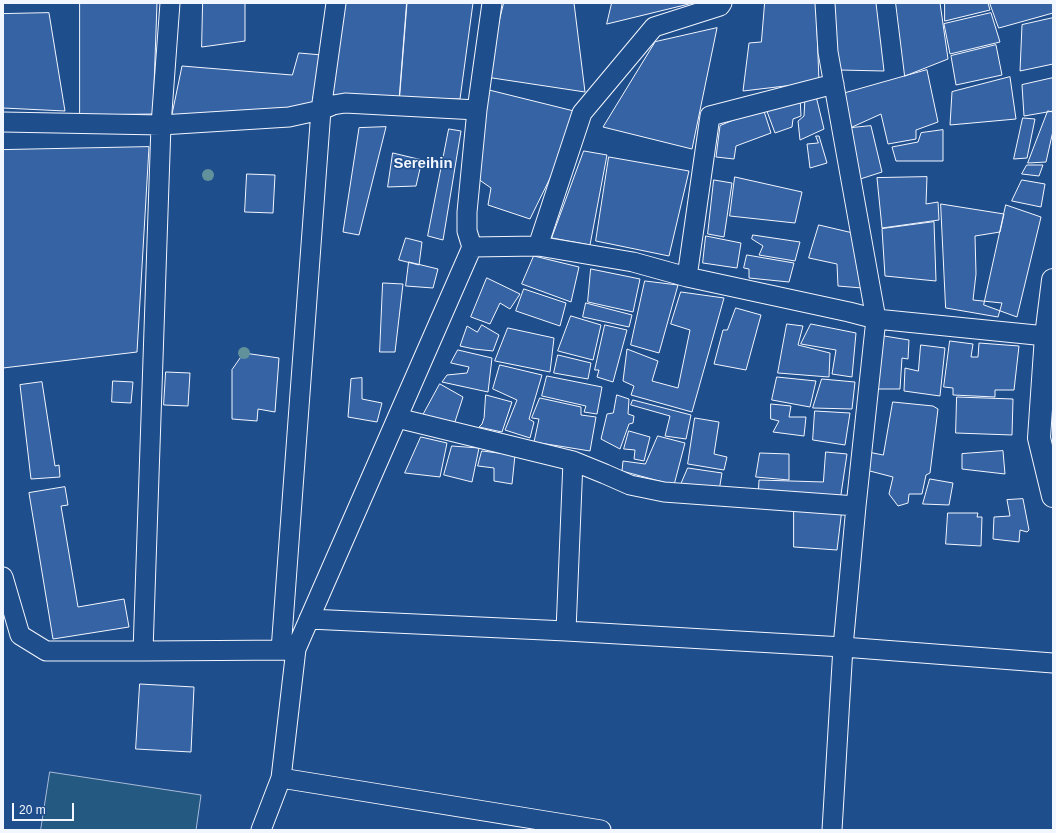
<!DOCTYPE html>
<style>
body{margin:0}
#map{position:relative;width:1056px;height:833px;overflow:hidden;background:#1f4e8c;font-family:Arial,sans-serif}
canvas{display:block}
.frame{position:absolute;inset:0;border:4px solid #f2f6ff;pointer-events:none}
.scale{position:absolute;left:12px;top:803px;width:62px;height:18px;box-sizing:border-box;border:2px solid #f2f6ff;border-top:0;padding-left:5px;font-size:12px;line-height:14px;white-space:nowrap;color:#f2f6ff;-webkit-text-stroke:3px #1f4e8c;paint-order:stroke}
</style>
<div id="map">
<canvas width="1056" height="833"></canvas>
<div class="frame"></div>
<div class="scale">20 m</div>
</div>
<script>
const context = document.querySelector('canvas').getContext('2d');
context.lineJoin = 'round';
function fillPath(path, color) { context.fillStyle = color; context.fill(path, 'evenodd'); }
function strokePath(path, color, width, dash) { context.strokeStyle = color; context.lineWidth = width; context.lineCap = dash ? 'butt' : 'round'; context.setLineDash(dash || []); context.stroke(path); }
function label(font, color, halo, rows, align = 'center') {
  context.font = font + ' Arial,sans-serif'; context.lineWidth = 3; context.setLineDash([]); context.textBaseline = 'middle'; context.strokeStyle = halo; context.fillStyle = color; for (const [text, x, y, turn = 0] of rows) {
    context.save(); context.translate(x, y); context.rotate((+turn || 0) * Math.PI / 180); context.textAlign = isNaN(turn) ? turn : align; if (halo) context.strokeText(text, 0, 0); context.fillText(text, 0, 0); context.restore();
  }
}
const green = new Path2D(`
 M 50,772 L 201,795 L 196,830 L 41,830 Z`);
const building = new Path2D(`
 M 80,3 L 157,3 L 153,114 L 80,115 Z
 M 203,3 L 245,3 L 245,41 L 202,47 Z
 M 342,3 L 407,3 L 399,104 L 331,98 Z
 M 407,3 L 473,3 L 460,99 L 406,98 L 399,104 Z
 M 504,3 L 574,3 L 585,92 L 486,77 Z
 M 612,3 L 693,3 L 607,24 Z
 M 765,3 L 816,3 L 819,82 L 743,91 L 749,43 L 761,42 Z
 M 832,3 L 876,3 L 884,71 L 839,70 Z
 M 896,3 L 940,3 L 948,59 L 905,76 Z
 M 945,3 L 988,3 L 990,10 L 945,21 Z
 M 990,3 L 1053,3 L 1053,13 L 999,28 Z
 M 49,13 L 65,111 L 3,108 L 3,14 Z
 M 991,13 L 1000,42 L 950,54 L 944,24 Z
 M 1053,18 L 1053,64 L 1020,71 L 1022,25 Z
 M 717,28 L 692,149 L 603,127 L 655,42 Z
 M 996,45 L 1002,75 L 956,85 L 951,56 Z
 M 299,53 L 322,55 L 310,112 L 170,124 L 182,66 L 292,75 Z
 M 927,70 L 938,122 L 916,130 L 916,139 L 888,144 L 881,114 L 850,128 L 842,94 Z
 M 1010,77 L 1016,119 L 950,125 L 952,92 Z
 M 1053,78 L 1053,111 L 1024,116 L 1022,85 Z
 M 485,89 L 582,113 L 530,219 L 488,205 L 491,188 L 471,174 Z
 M 800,96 L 801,116 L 793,119 L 792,127 L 775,133 L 765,106 Z
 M 816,96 L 824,129 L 800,140 L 798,121 L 804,116 L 805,98 Z
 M 763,108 L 771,133 L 736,146 L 734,159 L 716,157 L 720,126 Z
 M 1048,111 L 1053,112 L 1053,131 L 1046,162 L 1028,163 Z
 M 1023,118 L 1035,119 L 1027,158 L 1014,159 Z
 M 871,126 L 882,172 L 851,182 L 841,129 Z
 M 386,127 L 359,235 L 343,232 L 359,128 Z
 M 449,129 L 461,131 L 443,240 L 428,236 Z
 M 943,130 L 943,161 L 896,161 L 892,147 L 918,142 L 921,133 Z
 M 816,136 L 819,136 L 827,163 L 810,168 L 807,144 L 818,143 Z
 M 149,147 L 137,352 L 3,368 L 3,150 Z
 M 584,151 L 607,155 L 590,245 L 552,238 Z
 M 393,153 L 422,160 L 416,186 L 388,187 Z
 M 609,157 L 689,171 L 669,256 L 596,241 Z
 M 1027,165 L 1043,165 L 1039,176 L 1022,174 Z
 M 247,174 L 275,175 L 273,213 L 245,212 Z
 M 735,177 L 802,192 L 795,223 L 730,216 Z
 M 927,177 L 926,204 L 938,202 L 939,220 L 882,228 L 877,178 Z
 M 714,180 L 732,183 L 724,237 L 708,234 Z
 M 1022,180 L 1045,184 L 1041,207 L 1012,201 Z
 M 941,204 L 1004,214 L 1000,232 L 975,236 L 976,274 L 973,300 L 1002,303 L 998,317 L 946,308 Z
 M 1006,205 L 1041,217 L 1017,317 L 984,305 Z
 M 934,222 L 936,281 L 885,276 L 882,229 Z
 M 819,225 L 853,233 L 862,288 L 838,286 L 837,264 L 809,258 Z
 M 753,235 L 800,242 L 795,261 L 759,255 L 763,246 L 752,239 Z
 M 706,236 L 741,243 L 737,268 L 703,263 Z
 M 406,238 L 422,242 L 419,265 L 399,260 Z
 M 747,255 L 794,263 L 789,282 L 749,278 L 749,269 L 744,268 Z
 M 534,256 L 579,267 L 571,302 L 522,284 Z
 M 409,262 L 438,269 L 433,288 L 406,286 Z
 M 591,269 L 640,279 L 633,312 L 588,302 Z
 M 487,278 L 520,294 L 510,309 L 500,303 L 490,324 L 471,317 Z
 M 645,281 L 678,285 L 659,353 L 631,345 Z
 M 383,283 L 403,284 L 395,352 L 380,352 Z
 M 524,289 L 566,303 L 560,326 L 516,311 Z
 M 681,292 L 724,298 L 692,412 L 631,395 L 634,386 L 623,381 L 627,349 L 658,361 L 652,381 L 678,388 L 690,330 L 671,324 Z
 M 586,303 L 632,315 L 629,327 L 583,317 Z
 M 736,308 L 761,315 L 746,370 L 714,364 L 723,330 L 727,330 Z
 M 571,316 L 601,325 L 593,360 L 558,351 Z
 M 787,324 L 803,326 L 798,345 L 830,353 L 829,377 L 778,373 Z
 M 811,324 L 856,333 L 852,377 L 832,374 L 836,350 L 801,344 Z
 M 482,325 L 499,335 L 493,351 L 474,349 L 460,346 L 467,326 L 477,332 Z
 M 605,325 L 627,330 L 613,382 L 597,377 L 599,370 L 595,370 Z
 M 508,328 L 554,338 L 550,372 L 495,361 Z
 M 878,335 L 909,340 L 908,359 L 902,358 L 900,389 L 874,389 Z
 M 950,341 L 973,344 L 971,357 L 978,357 L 979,343 L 1019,346 L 1014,390 L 995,390 L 995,397 L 953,395 L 953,388 L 944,387 Z
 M 921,345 L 945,348 L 940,396 L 904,391 L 905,368 L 918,371 Z
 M 458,350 L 492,358 L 488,392 L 442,382 L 447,375 L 467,373 L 469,367 L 451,363 Z
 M 244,353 L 279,358 L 275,412 L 258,409 L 257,421 L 232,419 L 232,370 Z
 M 558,355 L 591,363 L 588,379 L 554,373 Z
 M 500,365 L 542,375 L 529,419 L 534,422 L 530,438 L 505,430 L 517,400 L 493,389 Z
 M 166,372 L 190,373 L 188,406 L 164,405 Z
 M 547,376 L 602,387 L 597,414 L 584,412 L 586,406 L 542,396 Z
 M 777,377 L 816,381 L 810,407 L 772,400 Z
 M 362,378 L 362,399 L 382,403 L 377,422 L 348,417 L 351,379 Z
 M 822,379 L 855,382 L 852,409 L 813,408 Z
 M 113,381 L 133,382 L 131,403 L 112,402 Z
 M 42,382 L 55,466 L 59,465 L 60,477 L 31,479 L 20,385 Z
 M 440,384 L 463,397 L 453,428 L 422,417 Z
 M 486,395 L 512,402 L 502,432 L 479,427 L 482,424 L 484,418 Z
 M 617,395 L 629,399 L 628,414 L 634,416 L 633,423 L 629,424 L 620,449 L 601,439 L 607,414 L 613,413 Z
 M 957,397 L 1013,399 L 1012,435 L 956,433 Z
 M 540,398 L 581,407 L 581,415 L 596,417 L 590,451 L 534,442 L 539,419 L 532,418 Z
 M 633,400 L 691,415 L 686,439 L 665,436 L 670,416 L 631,405 Z
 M 893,402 L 933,406 L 938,409 L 930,473 L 926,475 L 922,494 L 909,494 L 908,503 L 898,506 L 889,494 L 893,477 L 866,470 L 868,452 L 883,455 Z
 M 771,404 L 791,406 L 789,417 L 806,417 L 804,436 L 773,432 L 779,421 L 771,419 Z
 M 815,411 L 850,413 L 845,445 L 813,440 Z
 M 695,418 L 719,422 L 714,454 L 727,457 L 724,470 L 688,464 Z
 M 629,431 L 650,437 L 644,461 L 634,459 L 635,450 L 624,449 Z
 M 658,436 L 685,443 L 674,485 L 622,471 L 623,461 L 645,464 Z
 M 421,437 L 447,443 L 440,477 L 405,473 Z
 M 452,446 L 479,448 L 472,482 L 444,475 Z
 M 482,451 L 515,455 L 512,484 L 494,481 L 494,468 L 478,466 Z
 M 1003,451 L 1005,474 L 962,469 L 962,454 Z
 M 826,452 L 847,454 L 840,501 L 758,499 L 759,480 L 823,482 Z
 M 760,453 L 789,454 L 789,480 L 756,477 Z
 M 688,468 L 722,473 L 719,491 L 679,489 Z
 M 930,479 L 953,483 L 949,505 L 923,504 Z
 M 65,487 L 68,505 L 61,506 L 78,607 L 124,599 L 129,627 L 53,639 L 29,493 Z
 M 1023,499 L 1029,530 L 1027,532 L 1020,530 L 1019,542 L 993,539 L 994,517 L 1010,516 L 1007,500 Z
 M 794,506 L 842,509 L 837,550 L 794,547 Z
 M 948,513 L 978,513 L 977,517 L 982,517 L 981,546 L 946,544 Z
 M 140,684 L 194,687 L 191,752 L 136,749 Z`);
const minor = new Path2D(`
 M 825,3 L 828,52 L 876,319 L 856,506 L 843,647 L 832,830
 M 3,122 L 161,125 L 289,117 L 321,110 L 333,105 L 345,103 L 477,110
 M 538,246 L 582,113 L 654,27 L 720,6 L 722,3
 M 472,247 L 538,246 L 633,262 L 687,277 L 849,312 L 876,319 L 1046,336
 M 687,277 L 710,116 L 834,84
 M 397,418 L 573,461 L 605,474 L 630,485 L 664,492 L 856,506
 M 3,577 L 20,635 L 46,651 L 143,651 L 293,650
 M 309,619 L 566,631 L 843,647 L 1053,663
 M 566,631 L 573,461
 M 281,650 L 321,110 L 336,3
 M 143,651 L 161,125 L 170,3
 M 281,778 L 601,830
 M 261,830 L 281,778 L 296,649 L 472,247 L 467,231 L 467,212 L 477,110 L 492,3`);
const secondary = new Path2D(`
 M 1053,280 L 1046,336 L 1039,438 L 1053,496`);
const trees = [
 [208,175],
 [244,353]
];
const districtNames = [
 ["Sereihin",423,164]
];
fillPath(green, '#245a82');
strokePath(green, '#a8bbd7', 1);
fillPath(building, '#3563a3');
strokePath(building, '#f2f6ff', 1);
strokePath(minor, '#f2f6ff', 21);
strokePath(secondary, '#f2f6ff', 24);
strokePath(minor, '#1f4e8c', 19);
strokePath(secondary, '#1f4e8c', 22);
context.fillStyle = '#61919a';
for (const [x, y] of trees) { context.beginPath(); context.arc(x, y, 6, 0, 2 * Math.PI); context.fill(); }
label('bold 15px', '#f2f6ff', '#1f4e8c', districtNames);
</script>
